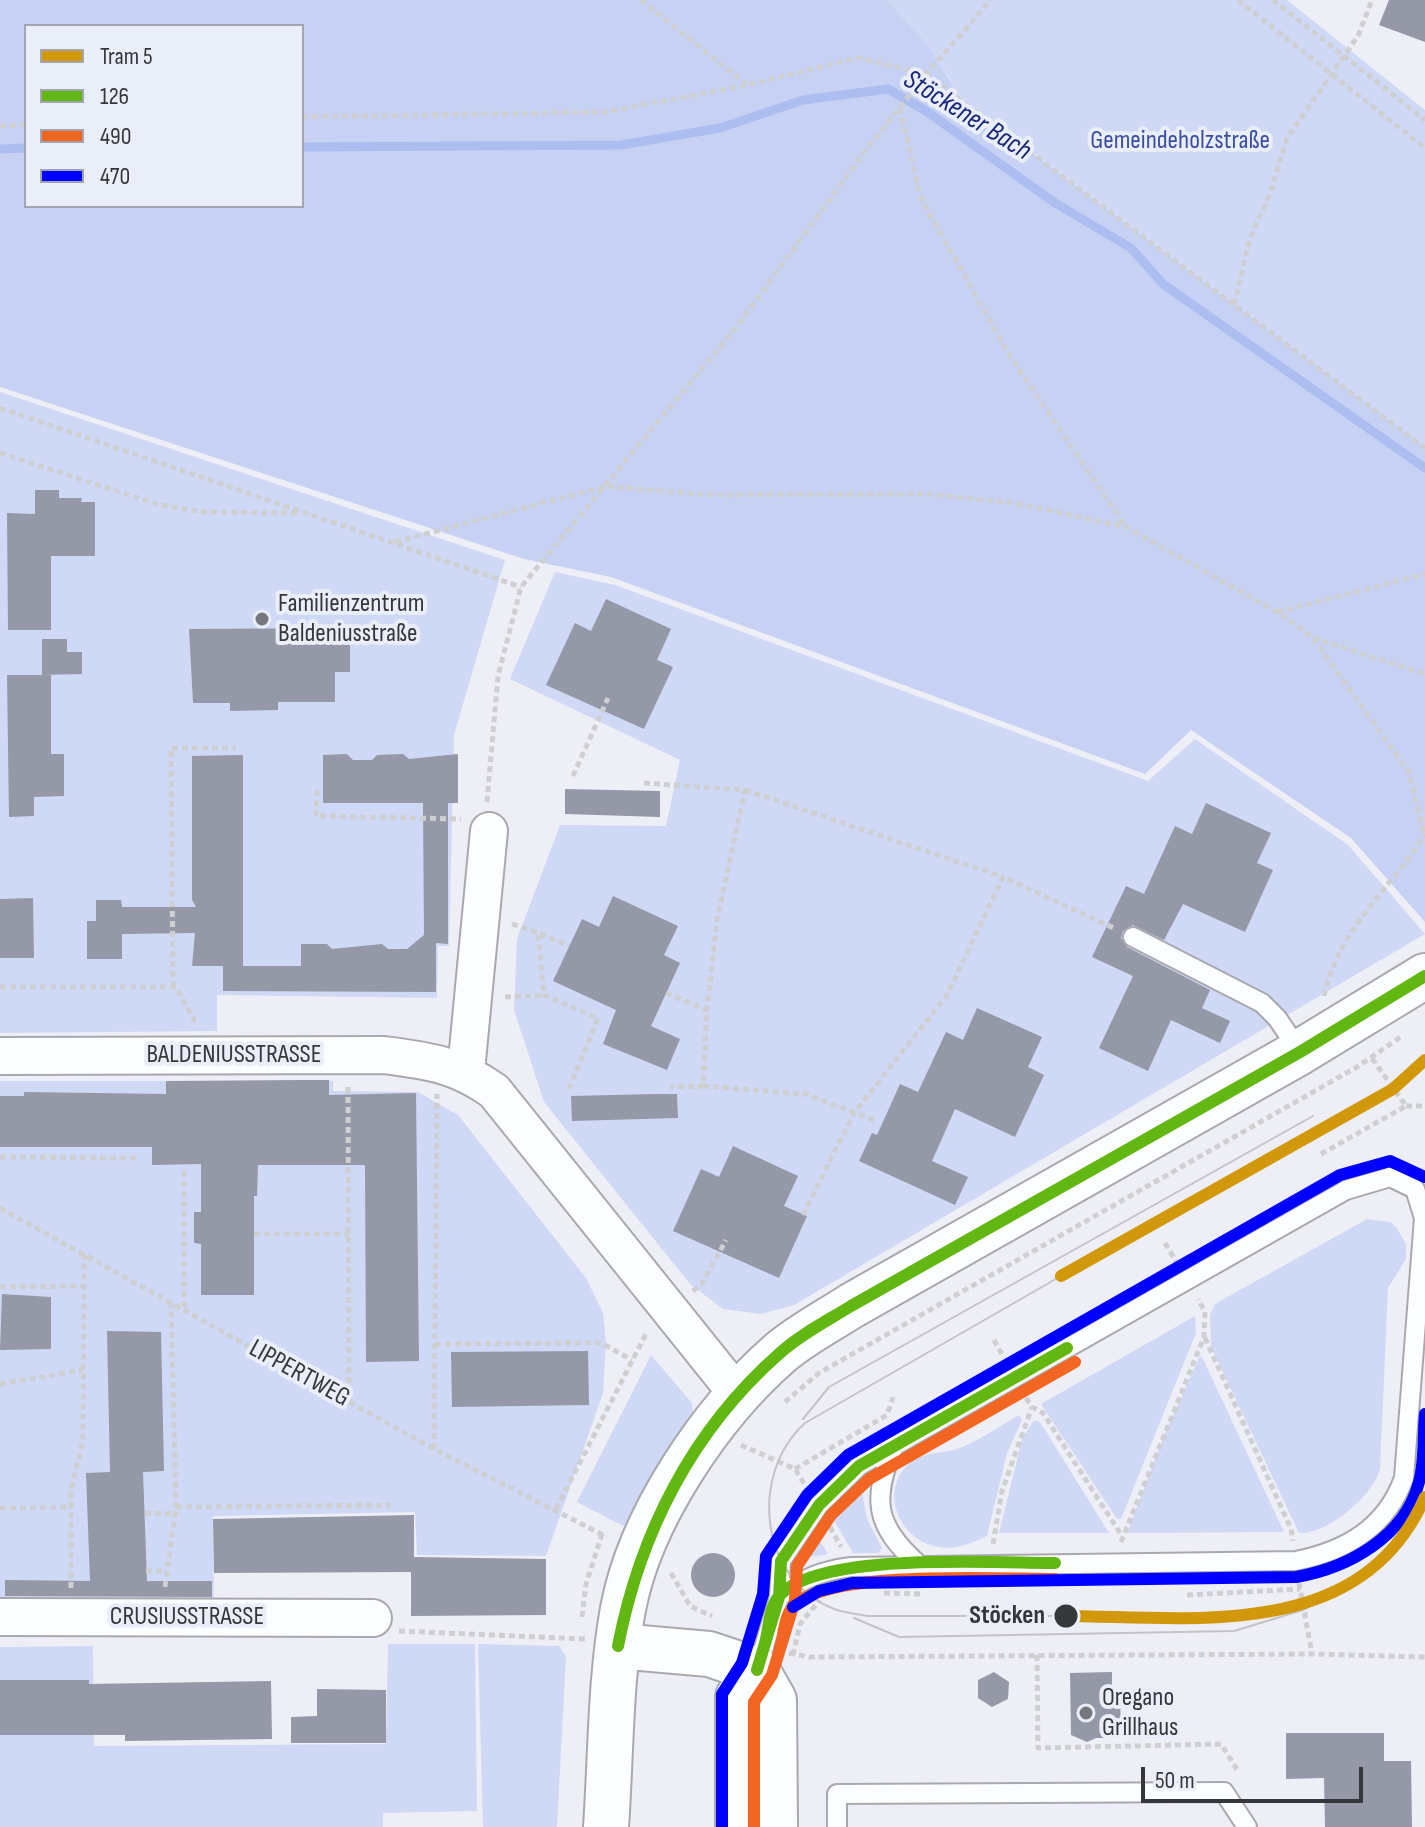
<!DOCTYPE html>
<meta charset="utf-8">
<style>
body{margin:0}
#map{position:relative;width:1425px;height:1827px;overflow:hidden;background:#eeeff6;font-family:"Sofia Sans Condensed",sans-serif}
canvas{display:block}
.legend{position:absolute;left:24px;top:24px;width:280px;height:184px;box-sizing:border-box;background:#eaeef9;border:2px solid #a2a5ad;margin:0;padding:10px 14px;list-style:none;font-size:24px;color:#35373b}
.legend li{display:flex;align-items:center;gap:16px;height:40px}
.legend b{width:40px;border:2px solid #a2a5ad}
.scale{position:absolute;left:1141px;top:1767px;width:222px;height:36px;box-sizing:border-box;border:4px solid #35373b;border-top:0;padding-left:10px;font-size:24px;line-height:28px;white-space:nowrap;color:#35373b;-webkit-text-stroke:6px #eaeef9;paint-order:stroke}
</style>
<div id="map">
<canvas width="1425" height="1827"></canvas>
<ul class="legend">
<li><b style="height:10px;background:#d2980c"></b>Tram 5</li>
<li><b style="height:10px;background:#62b712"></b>126</li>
<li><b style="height:10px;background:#f26522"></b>490</li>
<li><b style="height:10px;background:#00f"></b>470</li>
</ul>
<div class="scale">50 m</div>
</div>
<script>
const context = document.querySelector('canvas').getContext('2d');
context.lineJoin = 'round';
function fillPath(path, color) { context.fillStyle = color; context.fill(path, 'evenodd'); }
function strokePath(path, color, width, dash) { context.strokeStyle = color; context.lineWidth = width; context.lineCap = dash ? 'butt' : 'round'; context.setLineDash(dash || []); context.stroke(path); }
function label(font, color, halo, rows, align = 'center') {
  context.font = font + ' "Sofia Sans Condensed",sans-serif'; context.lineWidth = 8; context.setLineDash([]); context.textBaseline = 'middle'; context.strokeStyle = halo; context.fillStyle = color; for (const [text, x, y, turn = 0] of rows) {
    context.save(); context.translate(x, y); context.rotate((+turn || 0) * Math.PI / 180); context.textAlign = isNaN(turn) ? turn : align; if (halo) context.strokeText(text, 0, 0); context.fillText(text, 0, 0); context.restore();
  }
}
const green = new Path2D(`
 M 887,0 L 1287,0 L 1425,110 L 1425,447 L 962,99 L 927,44 Z
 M 0,392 L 505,560 L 454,735 L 449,946 L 438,946 L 437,998 L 217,995 L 217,1031 L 0,1033 Z
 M 555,572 L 615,585 L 1148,781 L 1195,739 L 1348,845 L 1425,934 L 794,1305 L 761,1314 L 723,1309 L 690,1284 L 544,1102 L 514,1010 L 517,939 L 560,825 L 666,826 L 680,760 L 510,679 Z
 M 0,1081 L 333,1081 L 333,1091 L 418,1092 L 458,1115 L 586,1278 L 603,1313 L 606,1341 L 603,1393 L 546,1556 L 417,1555 L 415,1512 L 213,1516 L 214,1609 L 0,1612 Z
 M 1367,1219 L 1390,1222 L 1397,1228 L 1406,1244 L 1406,1259 L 1388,1288 L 1380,1469 C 1374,1495 1327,1535 1299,1533 L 1211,1347 L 1210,1315 L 1215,1304 Z
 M 1195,1316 L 1196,1333 L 1121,1519 L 1117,1519 L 1041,1404 Z
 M 651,1355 L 692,1403 L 693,1412 L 627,1528 L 577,1502 Z
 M 1200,1356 L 1203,1359 L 1284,1532 L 1127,1533 L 1165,1433 Z
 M 1019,1415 L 1022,1420 L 1007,1453 L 987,1536 C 972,1543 956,1550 940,1547 C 904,1543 880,1499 904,1469 C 920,1450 940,1455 960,1448 C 980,1440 1000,1426 1019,1415 Z
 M 1034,1420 L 1040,1422 L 1109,1533 L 999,1533 L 1022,1439 Z
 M 861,1486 L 867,1519 L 882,1548 L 878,1553 L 853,1553 L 829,1512 L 846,1495 Z
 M 813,1530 L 828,1554 L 793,1560 Z
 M 388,1644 L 475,1644 L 477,1811 L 383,1813 L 383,1827 L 0,1827 L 0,1647 L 93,1646 L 94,1746 L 386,1744 Z
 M 478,1644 L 559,1646 L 566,1656 L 557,1827 L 483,1827 Z`);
const forest = new Path2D(`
 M 0,0 L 887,0 L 927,44 L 962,100 L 1425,447 L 1425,922 L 1351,838 L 1191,730 L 1145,774 L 611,577 L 524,559 L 0,387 ZM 26,26 L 302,26 L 302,206 L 26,206 Z`);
const stream = new Path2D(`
 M 302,147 L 621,145 L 720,128 L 803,100 L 888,89 L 926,111 L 1055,203 L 1131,248 L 1163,284 L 1425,468
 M 0,149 L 26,148`);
const building = new Path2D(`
 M 1389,0 L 1425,0 L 1425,42 L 1379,25 Z
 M 35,490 L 59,490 L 59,498 L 82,498 L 81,502 L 95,502 L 95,556 L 51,556 L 51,630 L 8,630 L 7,513 L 35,514 Z
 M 606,599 L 671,629 L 657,660 L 673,667 L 644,729 L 546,685 L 575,623 L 591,631 Z
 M 350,628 L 350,672 L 335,672 L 335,702 L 278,702 L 278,710 L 230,711 L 230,703 L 193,703 L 189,629 Z
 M 42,639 L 67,639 L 67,652 L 82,652 L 82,674 L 42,675 Z
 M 7,675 L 51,675 L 51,754 L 64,754 L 64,796 L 34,797 L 34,816 L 9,817 Z
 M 347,754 L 353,760 L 372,760 L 377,755 L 403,754 L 409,759 L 458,754 L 458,803 L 448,803 L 448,944 L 436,943 L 436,992 L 223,991 L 223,966 L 192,966 L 195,933 L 122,934 L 122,959 L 87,959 L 87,921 L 96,921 L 96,900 L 121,900 L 122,907 L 196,907 L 192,900 L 192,756 L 243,755 L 243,966 L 301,966 L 301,944 L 327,944 L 332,949 L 382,944 L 388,949 L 407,949 L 424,935 L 423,803 L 323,803 L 323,755 Z
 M 565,789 L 660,791 L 660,817 L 565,814 Z
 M 1206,803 L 1271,833 L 1257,863 L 1273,870 L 1245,932 L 1183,904 L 1164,940 L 1133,925 L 1123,931 L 1121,938 L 1127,947 L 1210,990 L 1202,1008 L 1230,1021 L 1220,1043 L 1171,1020 L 1148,1071 L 1099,1048 L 1133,976 L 1092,957 L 1126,886 L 1144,894 L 1175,826 L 1192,834 Z
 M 613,896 L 678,926 L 664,955 L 680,963 L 651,1026 L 680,1039 L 667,1070 L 603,1044 L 616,1010 L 553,981 L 582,919 L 599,927 Z
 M 33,898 L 34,958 L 0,958 L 0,899 Z
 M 977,1008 L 1042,1037 L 1028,1067 L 1044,1075 L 1015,1137 L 955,1109 L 932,1161 L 968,1177 L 955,1205 L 859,1161 L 872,1133 L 877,1135 L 900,1084 L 918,1092 L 946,1032 L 963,1040 Z
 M 302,1080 L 329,1080 L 329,1095 L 416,1093 L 419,1361 L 366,1362 L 365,1165 L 258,1165 L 257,1196 L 254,1196 L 254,1295 L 201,1295 L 201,1244 L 194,1243 L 194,1212 L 201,1212 L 201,1164 L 152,1165 L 152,1147 L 0,1147 L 0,1096 L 24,1096 L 24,1092 L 166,1094 L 166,1081 Z
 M 655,1094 L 677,1094 L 678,1118 L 572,1121 L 571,1096 Z
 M 733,1146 L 798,1176 L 784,1206 L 807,1216 L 779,1278 L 673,1231 L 701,1169 L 719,1177 Z
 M 2,1294 L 51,1297 L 51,1349 L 0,1350 Z
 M 107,1331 L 161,1332 L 164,1471 L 143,1472 L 147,1581 L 212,1581 L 212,1597 L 5,1596 L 5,1580 L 90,1581 L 86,1473 L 110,1472 Z
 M 588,1351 L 589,1405 L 452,1407 L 451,1352 Z
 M 414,1515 L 414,1557 L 546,1559 L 546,1615 L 411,1616 L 411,1572 L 214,1573 L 213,1519 Z
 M691 1575a22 22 0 1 1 44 0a22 22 0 1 1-44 0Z
 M 994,1672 L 1009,1682 L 1008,1699 L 992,1707 L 978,1698 L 978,1680 Z
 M 1112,1672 L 1112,1690 L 1120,1690 L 1121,1738 L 1096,1738 L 1087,1742 L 1071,1735 L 1070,1673 Z
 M 0,1680 L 89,1680 L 89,1684 L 271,1681 L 272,1739 L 125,1741 L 125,1735 L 0,1735 Z
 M 317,1689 L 386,1690 L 386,1743 L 291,1743 L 291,1717 L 317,1716 Z
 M 1286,1733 L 1384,1733 L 1384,1761 L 1411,1761 L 1412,1827 L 1325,1827 L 1324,1778 L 1286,1779 Z`);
const path = new Path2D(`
 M 641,0 L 746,84
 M 1238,0 L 1425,148
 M 1273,0 L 1425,120
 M 900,108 L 921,199 L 1010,356 L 1125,526
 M 302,117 L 607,112 L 747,85 L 858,58 L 926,74 L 1425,448
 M 0,126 L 26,125
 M 1234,305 L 1250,238 L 1270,194 L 1287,138 L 1358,36 L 1372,0
 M 0,408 L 521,587
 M 0,453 L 160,505 L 202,512 L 299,513
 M 395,542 L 607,486 L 708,495 L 929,494 L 1014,503 L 1126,527 L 1277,612 L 1312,637 L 1409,772 L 1424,835
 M 1277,612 L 1425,574
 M 1313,638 L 1425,674
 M 573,776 L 608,698
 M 644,783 L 745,790 L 717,920 L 707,1010 L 703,1086 L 670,1087
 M 317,790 L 316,816 L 461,819
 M 745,790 L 1003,877
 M 487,802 L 498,676 L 521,587 L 734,330 L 866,150 L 926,74 L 991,0
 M 512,924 L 538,933
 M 0,987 L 176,987 L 197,1025
 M 173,987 L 171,748 L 236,748
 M 666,993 L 707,1010
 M 1324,996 C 1340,925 1389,892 1425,834
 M 505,997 L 544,995
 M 703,1086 L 806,1094 L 876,1121
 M 348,1087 L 349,1401
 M 569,1089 L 598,1018 L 544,995 L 538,933 L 569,946
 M 1406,1106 L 1425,1106
 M 1321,1154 L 1406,1106 L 1371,1057
 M 0,1157 L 136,1158
 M 184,1171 L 184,1310
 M 0,1208 L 434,1449 L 607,1537
 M 803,1215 L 854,1113 L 947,995 L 1003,877 L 1116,929
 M 254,1234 L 349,1234
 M 1165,1243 L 1177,1263
 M 0,1287 L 84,1286
 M 693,1291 L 702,1284 L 726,1240
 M 1205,1338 L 1291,1529 L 1293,1541
 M 994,1340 L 1004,1358
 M 435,1344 L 601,1343 L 632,1360
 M 0,1384 L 83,1370
 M 1026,1398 L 1032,1407 L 1043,1413 L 1120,1533
 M 785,1402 L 819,1373 L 1357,1067 L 1402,1036
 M 741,1445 L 795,1469 L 807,1488
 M 434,1449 L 437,1094
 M 795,1469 L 887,1415 L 893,1397
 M 176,1507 L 391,1505
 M 0,1508 L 71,1507
 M 556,1509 L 647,1332
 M 145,1513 L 175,1514
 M 830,1527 L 841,1547
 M 1121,1542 L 1204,1337 L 1205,1312 L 1198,1299
 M 993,1544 L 1002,1491 L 1032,1407
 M 146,1571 L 164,1571
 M 671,1573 L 690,1606 L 712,1616
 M 1299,1583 L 1312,1654
 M 165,1587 L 176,1507 L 171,1303
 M 71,1588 L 71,1489 L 83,1441 L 84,1255
 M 884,1593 L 922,1594
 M 1187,1595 L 1300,1589
 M 582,1617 L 586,1584 L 602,1534
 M 399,1631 L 585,1639
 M 789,1653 L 809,1657 L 1312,1654 L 1425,1657
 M 793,1655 L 800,1624 L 820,1600
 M 1037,1655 L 1038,1748 L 1221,1744 L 1238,1771`);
const lane = new Path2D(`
 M 1133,937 L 1262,1003 L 1277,1018 L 1300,1052
 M 894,1446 C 872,1499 874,1525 918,1564
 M 757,1670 L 779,1597 L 781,1561 L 819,1505 L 859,1466 L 1346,1190 L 1390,1177 L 1415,1189 L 1424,1218 L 1404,1478 C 1386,1528 1346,1551 1296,1561 L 851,1567 C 822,1571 802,1578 779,1597
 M 837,1827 L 837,1794 L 1224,1792 L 1247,1827`);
const street = new Path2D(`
 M 0,1056 L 384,1055 C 429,1061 456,1064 494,1091 L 738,1395
 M 466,1071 L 489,831
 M 0,1617 L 373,1618`);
const secondary = new Path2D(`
 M 618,1646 L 709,1654 L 757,1670 L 774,1700 L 775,1827
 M 606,1827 C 611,1755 610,1680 623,1609 C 640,1518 711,1413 780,1353 C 801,1335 828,1321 851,1306 L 1300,1052 L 1425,976
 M 738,1827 L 738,1697 L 757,1670`);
const tram = new Path2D(`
 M 1061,1276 L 805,1423 C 748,1475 759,1582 837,1610 C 846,1613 858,1614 868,1616 L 1066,1616
 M 803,1419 L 829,1387 L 1313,1116
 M 854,1618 L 899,1637 L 1234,1631 L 1303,1610 L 1345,1588`);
const bus1 = new Path2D(`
 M 765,1643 C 769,1629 769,1607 779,1596 C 818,1551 996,1563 1055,1563
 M 618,1646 C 640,1533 692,1430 780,1353 C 801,1334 827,1321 851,1306 L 1300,1052 L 1425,976
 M 757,1670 L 779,1597 L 781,1561 L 819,1505 L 859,1466 L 1067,1348`);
const bus2 = new Path2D(`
 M 780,1648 C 784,1636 784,1616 793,1607 C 826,1569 1003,1579 1055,1579
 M 754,1827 L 754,1702 L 772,1675 L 795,1600 L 797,1566 L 831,1515 L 869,1479 L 1075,1362`);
const bus3 = new Path2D(`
 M 793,1607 L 819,1591 L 852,1583 L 1296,1577 C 1348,1568 1405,1537 1419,1482 C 1425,1461 1423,1435 1425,1414
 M 722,1827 L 722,1694 L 742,1663 L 763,1594 L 766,1556 L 807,1495 L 848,1455 L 1340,1175 L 1390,1161 L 1425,1177`);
const tram1 = new Path2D(`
 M 1061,1276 L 1393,1089 L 1425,1060
 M 1066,1616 C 1195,1617 1362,1642 1425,1497`);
const markers = [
 [262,619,8,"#76777c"],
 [1066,1616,13,"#35373b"],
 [1086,1713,8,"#76777c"]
];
const parkNames = [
 ["Gemeindeholzstraße",1180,141]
];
const poiNames = [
 ["Familienzentrum",278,604],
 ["Baldeniusstraße",278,634],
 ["Oregano",1102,1698],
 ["Grillhaus",1102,1728]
];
const streetNames = [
 ["BALDENIUSSTRASSE",234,1055],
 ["LIPPERTWEG",299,1374,29],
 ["CRUSIUSSTRASSE",187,1617]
];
const stopNames = [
 ["Stöcken",1045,1616]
];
const waterNames = [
 ["Stöckener Bach",967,116,32]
];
fillPath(green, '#cfd8f5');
fillPath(forest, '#c6d1f4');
strokePath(stream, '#acbdf0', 9);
fillPath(building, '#9498a7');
strokePath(lane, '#a8a9ae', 22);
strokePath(street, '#a8a9ae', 40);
strokePath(secondary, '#a8a9ae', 48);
strokePath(path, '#cecfd1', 5, [6, 4]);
strokePath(lane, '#fcfdfe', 18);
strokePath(street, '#fcfdfe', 36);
strokePath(secondary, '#fcfdfe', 44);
strokePath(tram, '#c3c3c5', 2);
strokePath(bus1, '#62b712', 12);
strokePath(bus2, '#f26522', 12);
strokePath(bus3, '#00f', 12);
strokePath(tram1, '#d2980c', 12);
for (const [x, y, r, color] of markers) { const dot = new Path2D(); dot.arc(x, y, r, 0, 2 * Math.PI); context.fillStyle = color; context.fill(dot); strokePath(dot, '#eaeef9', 3); }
label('26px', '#3a4ea1', '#eaeef9', parkNames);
label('26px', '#35373b', '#eaeef9', poiNames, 'left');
label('26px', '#35373b', '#eaeef9', streetNames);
label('bold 26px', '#35373b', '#eaeef9', stopNames, 'right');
label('italic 28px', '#1b2878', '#eaeef9', waterNames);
</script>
